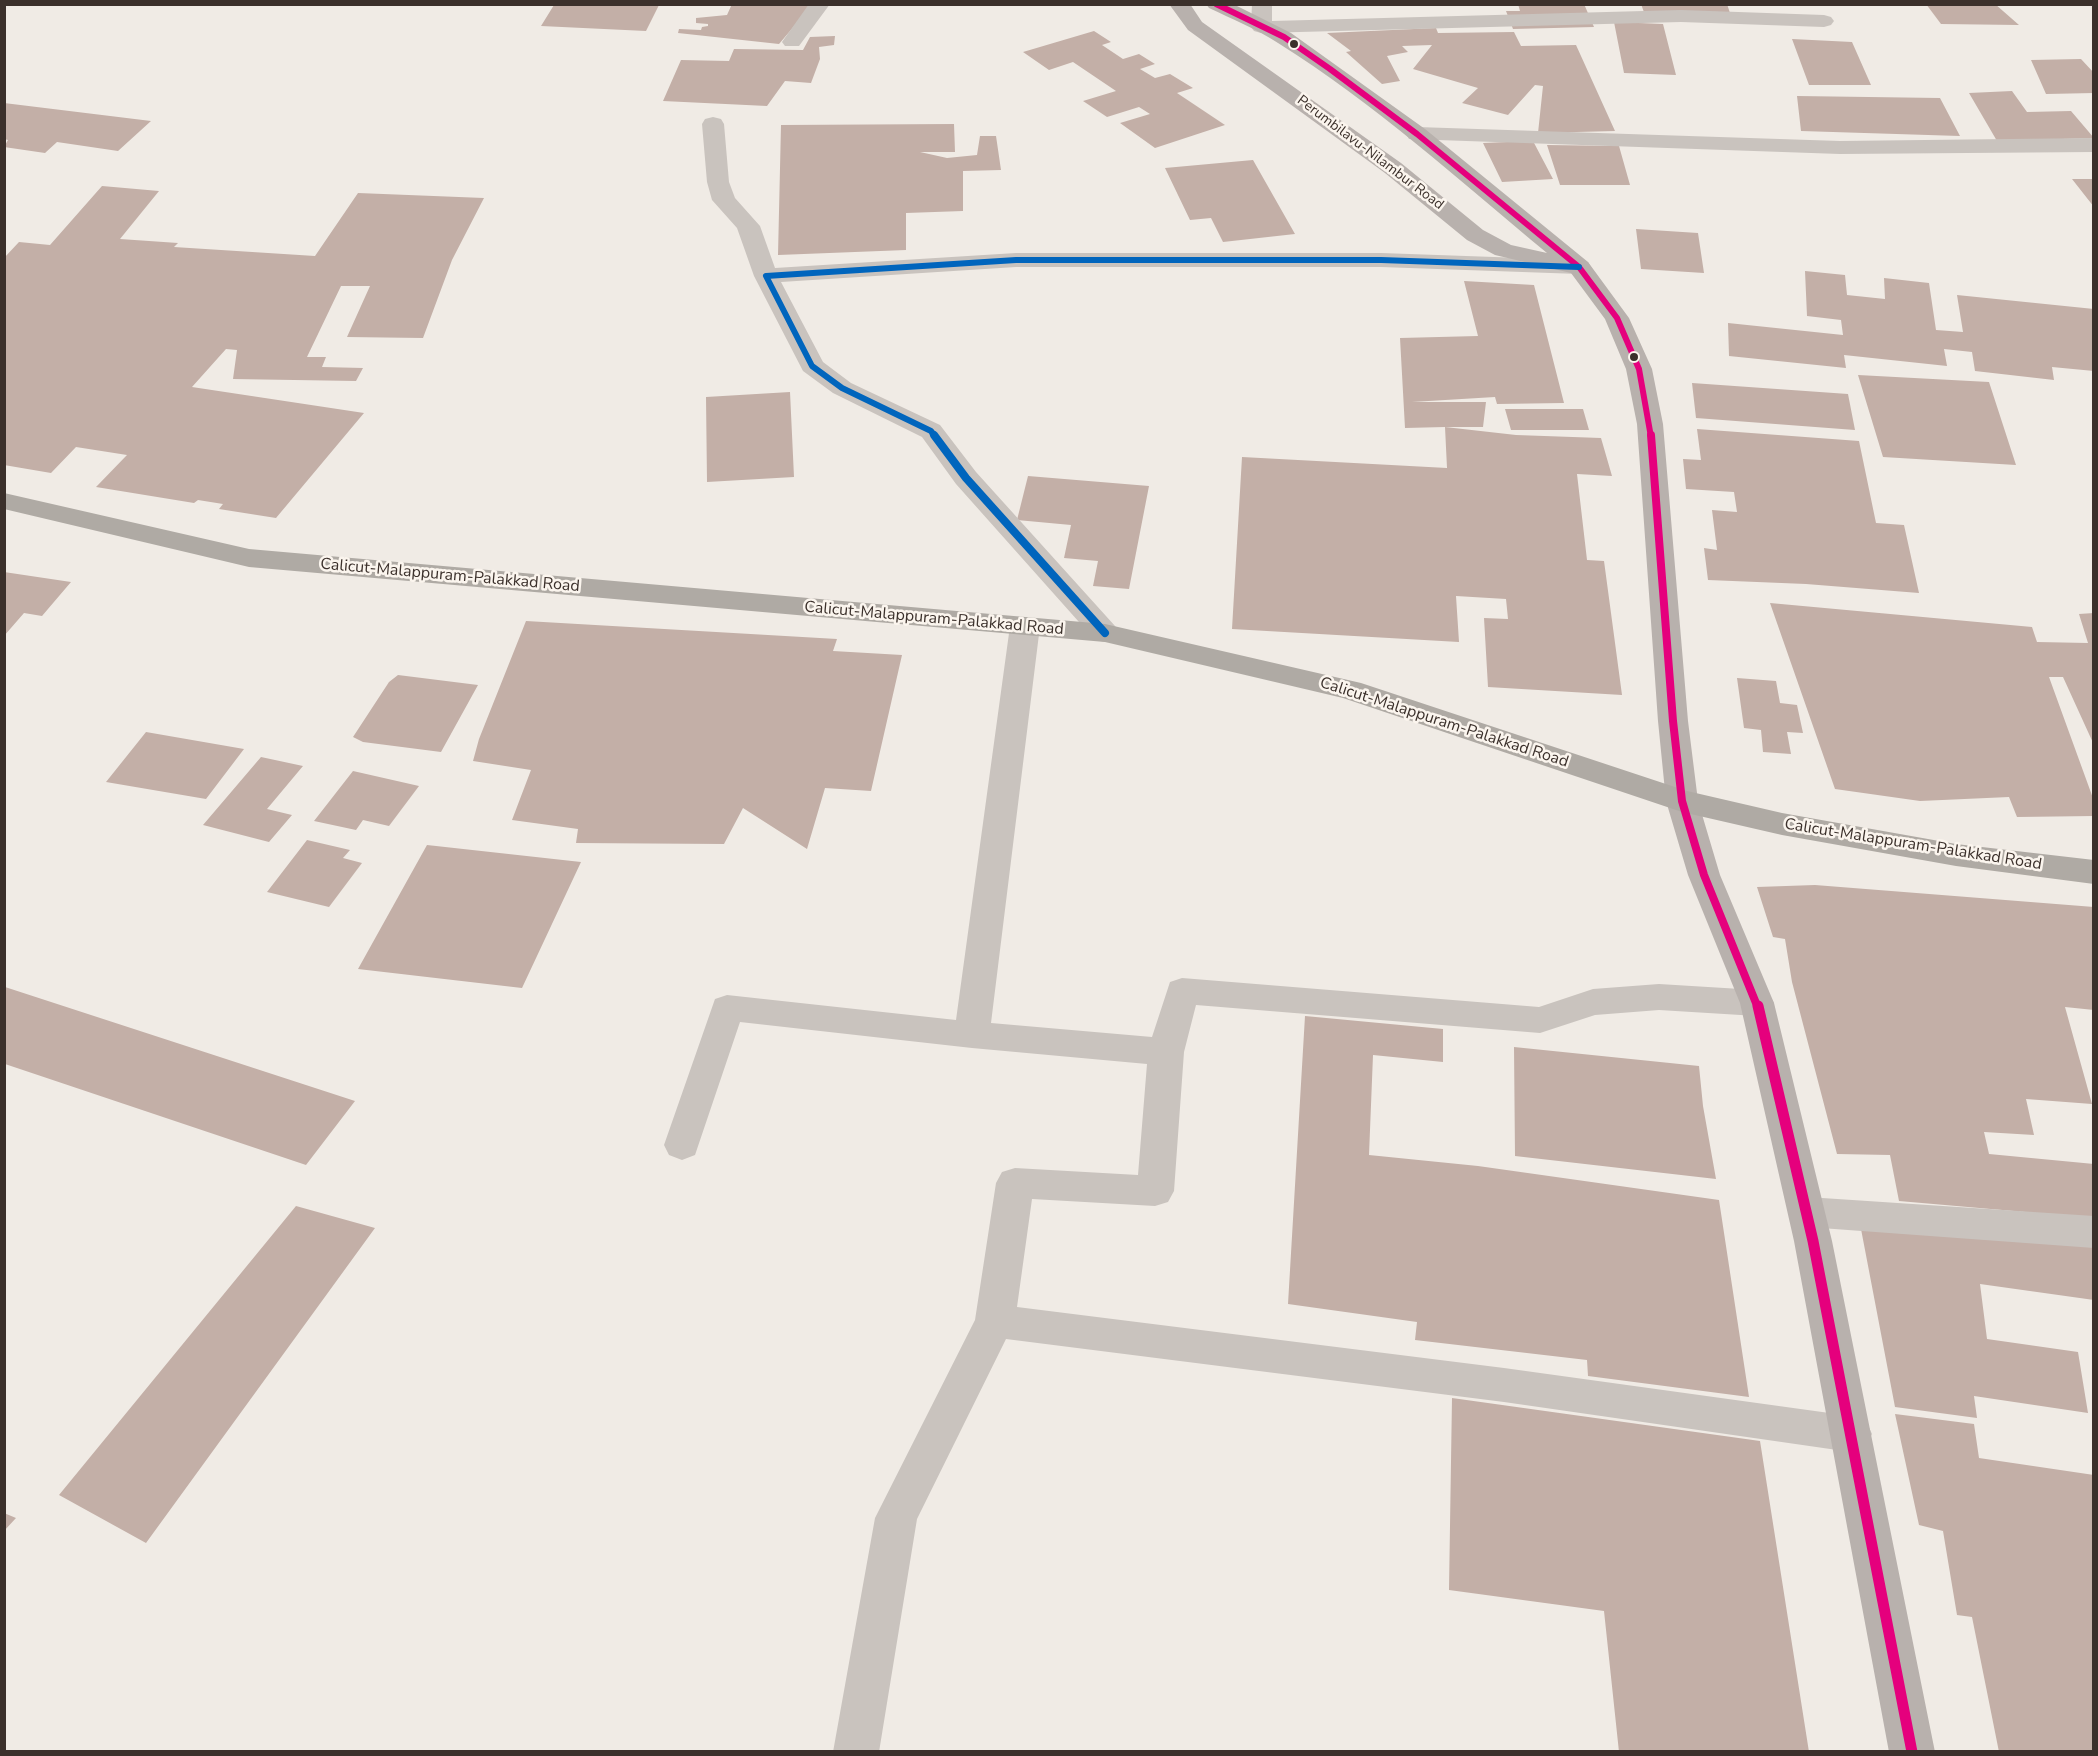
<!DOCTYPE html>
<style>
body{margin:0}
#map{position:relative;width:2098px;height:1756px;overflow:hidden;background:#f0ebe5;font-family:"Nunito Sans",sans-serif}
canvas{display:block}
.frame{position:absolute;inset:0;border:6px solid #3b302b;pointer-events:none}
</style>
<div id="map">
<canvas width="2098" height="1756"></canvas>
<div class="frame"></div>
</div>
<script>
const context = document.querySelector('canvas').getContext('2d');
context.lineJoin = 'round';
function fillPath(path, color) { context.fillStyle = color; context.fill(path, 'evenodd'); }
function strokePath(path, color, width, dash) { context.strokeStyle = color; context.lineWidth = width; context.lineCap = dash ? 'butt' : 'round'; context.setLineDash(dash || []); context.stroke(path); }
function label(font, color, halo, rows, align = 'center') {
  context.font = font + ' "Nunito Sans",sans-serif'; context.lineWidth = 5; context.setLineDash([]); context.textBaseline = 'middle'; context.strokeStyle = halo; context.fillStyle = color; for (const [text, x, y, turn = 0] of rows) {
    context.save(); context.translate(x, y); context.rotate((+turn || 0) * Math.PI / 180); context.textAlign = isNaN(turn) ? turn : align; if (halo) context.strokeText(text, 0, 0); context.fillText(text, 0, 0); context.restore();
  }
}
const building = new Path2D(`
 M 732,4 L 813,4 L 779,44 L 678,33 L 679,29 L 701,30 L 702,27 L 708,26 L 708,24 L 696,23 L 696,18 L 727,15 Z
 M 1518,4 L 1584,4 L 1594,27 L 1513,29 L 1506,11 L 1520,11 Z
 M 1641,4 L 1727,4 L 1731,16 L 1645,15 Z
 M 1926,4 L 1995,4 L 2019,25 L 1941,24 Z
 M 554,5 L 659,5 L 646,31 L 541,26 Z
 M 1614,22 L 1663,24 L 1676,75 L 1624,73 Z
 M 1436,28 L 1438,33 L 1514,32 L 1521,46 L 1576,45 L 1615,131 L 1538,133 L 1543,86 L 1535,85 L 1508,115 L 1462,103 L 1478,88 L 1413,69 L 1432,45 L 1402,46 L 1408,52 L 1387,56 L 1400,81 L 1382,84 L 1346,52 L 1351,51 L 1327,33 Z
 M 1094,31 L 1111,42 L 1102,45 L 1123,59 L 1139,54 L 1155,64 L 1140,69 L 1155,78 L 1170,74 L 1193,88 L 1177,93 L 1225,125 L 1155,148 L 1120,123 L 1150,114 L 1139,107 L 1107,117 L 1083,101 L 1116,91 L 1073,62 L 1049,70 L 1023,52 Z
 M 835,36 L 834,45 L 819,47 L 820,59 L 811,83 L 785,81 L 767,106 L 663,101 L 681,60 L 729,61 L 734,49 L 803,50 L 810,37 Z
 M 1792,39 L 1852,42 L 1871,85 L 1809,85 Z
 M 2081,59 L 2094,73 L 2094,93 L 2046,94 L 2031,60 Z
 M 2012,91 L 2027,112 L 2071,111 L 2094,138 L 1997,141 L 1969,93 Z
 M 1797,96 L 1940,98 L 1960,136 L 1801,131 Z
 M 4,103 L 151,121 L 118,151 L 57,142 L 45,153 L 4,147 L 8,140 L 4,139 Z
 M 954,124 L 955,152 L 920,152 L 947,158 L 977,155 L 980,136 L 996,136 L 1001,170 L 963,171 L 963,211 L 906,213 L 906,250 L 778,255 L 781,125 Z
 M 1533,141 L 1553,179 L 1502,182 L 1483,143 Z
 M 1547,145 L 1619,146 L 1630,185 L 1560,185 Z
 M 1253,160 L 1295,234 L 1223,242 L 1211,218 L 1190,220 L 1165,168 Z
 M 2072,179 L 2094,179 L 2094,207 Z
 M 102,186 L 159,191 L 120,239 L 178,243 L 174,247 L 315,256 L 358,193 L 484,198 L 452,260 L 423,338 L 347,337 L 370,286 L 341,286 L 307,357 L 326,357 L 322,367 L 363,368 L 356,381 L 233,379 L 237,350 L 226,349 L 192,387 L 364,413 L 276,518 L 219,509 L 223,504 L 198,500 L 194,503 L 96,487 L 127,455 L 76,447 L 51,473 L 4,465 L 4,258 L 19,242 L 50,245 Z
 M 1636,229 L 1698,233 L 1704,273 L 1641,269 Z
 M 1805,271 L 1845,275 L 1847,295 L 1885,299 L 1884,278 L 1929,283 L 1936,330 L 1963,332 L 1957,295 L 2094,309 L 2094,371 L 2052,367 L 2054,380 L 1975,371 L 1972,352 L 1944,349 L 1947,366 L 1844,355 L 1846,368 L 1729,356 L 1728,323 L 1843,335 L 1841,320 L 1807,316 Z
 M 1464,281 L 1534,285 L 1564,403 L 1497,404 L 1495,397 L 1412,402 L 1486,402 L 1483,427 L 1445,427 L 1516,435 L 1601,438 L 1612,476 L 1577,474 L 1587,560 L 1604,561 L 1622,695 L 1488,687 L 1484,618 L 1508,619 L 1506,599 L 1456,596 L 1459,642 L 1232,629 L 1242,457 L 1447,468 L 1445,427 L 1405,428 L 1400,338 L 1478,336 Z
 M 1858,375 L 1989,382 L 2016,465 L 1883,457 Z
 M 1692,383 L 1848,394 L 1855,430 L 1696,418 Z
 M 790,392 L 794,477 L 707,482 L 706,397 Z
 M 1505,409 L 1583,409 L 1589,430 L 1511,430 Z
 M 1697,429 L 1859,441 L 1876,523 L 1904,525 L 1919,593 L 1806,584 L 1708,580 L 1704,548 L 1717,550 L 1712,510 L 1737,512 L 1734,492 L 1686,489 L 1683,459 L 1701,460 Z
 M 1028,476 L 1149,486 L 1129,589 L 1093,586 L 1098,561 L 1064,558 L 1071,525 L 1017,520 Z
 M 4,572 L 71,582 L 42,616 L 24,613 L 4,636 Z
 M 1770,603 L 2032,627 L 2037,642 L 2088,643 L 2079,614 L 2094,613 L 2094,745 L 2063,677 L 2049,677 L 2094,801 L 2094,816 L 2017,817 L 2009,797 L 1920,801 L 1835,789 Z
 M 526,621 L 837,639 L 833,651 L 902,655 L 871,791 L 825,788 L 807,849 L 743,808 L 724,844 L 576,843 L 578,829 L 512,820 L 531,770 L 473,761 L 479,739 Z
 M 398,675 L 478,685 L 441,752 L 363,742 L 353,737 L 389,682 Z
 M 1737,678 L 1776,681 L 1780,703 L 1797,705 L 1803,733 L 1787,732 L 1791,754 L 1763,752 L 1761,730 L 1744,728 Z
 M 146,732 L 244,749 L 206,799 L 106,782 Z
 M 261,757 L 303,766 L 267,809 L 292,815 L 269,842 L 203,825 Z
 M 353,771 L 419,786 L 389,826 L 363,820 L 356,830 L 314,821 Z
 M 307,840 L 350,850 L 343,858 L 362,863 L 329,907 L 267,892 Z
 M 427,845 L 581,862 L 522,988 L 358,969 Z
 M 1815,885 L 2094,907 L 2094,1010 L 2065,1007 L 2092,1104 L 2026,1099 L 2034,1135 L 1984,1132 L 1989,1154 L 2094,1164 L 2094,1218 L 1899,1201 L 1890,1155 L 1837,1154 L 1792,982 L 1785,939 L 1773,937 L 1757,887 Z
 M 5,987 L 355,1101 L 306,1165 L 5,1064 Z
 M 1305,1016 L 1443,1029 L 1443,1062 L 1373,1055 L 1369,1155 L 1478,1166 L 1719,1200 L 1749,1397 L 1588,1376 L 1587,1360 L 1415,1340 L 1417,1322 L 1288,1304 Z
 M 1514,1047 L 1699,1066 L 1703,1106 L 1716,1179 L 1515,1156 Z
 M 296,1206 L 375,1228 L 146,1543 L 59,1495 Z
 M 1861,1229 L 2094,1241 L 2094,1300 L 1980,1284 L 1987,1339 L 2078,1352 L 2088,1413 L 1974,1396 L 1977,1418 L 1895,1407 Z
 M 1452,1398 L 1760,1441 L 1809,1752 L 1619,1752 L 1604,1611 L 1449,1590 Z
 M 1895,1414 L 1974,1424 L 1979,1458 L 2094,1475 L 2094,1752 L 1999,1752 L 1972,1617 L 1957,1615 L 1943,1531 L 1919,1525 Z
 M 4,1513 L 16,1518 L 4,1531 Z`);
const minor = new Path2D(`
 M 809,4 L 830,4 L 799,46 L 785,46 L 782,42 Z
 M 1252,4 L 1272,4 L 1272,21 L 1681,10 L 1824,15 L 1831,17 L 1834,21 L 1831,25 L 1824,27 L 1681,22 L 1261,33 L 1254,31 L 1251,27 Z
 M 713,117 L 721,119 L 724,124 L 729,182 L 735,198 L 760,226 L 775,268 L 1016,253 L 1381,253 L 1579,260 L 1588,262 L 1591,267 L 1588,272 L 1579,274 L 1381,267 L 1016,267 L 781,282 L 823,362 L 851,383 L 940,425 L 976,472 L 1115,626 L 1120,633 L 1115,640 L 1105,642 L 1095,640 L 956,484 L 922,437 L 833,393 L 803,371 L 754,276 L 737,228 L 712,200 L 707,182 L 702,124 L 705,119 Z
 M 1417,127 L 1840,141 L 2094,138 L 2094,152 L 1840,154 L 1409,139 L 1406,134 L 1409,129 Z
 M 1025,617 L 1035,619 L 1040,626 L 991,1023 L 1152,1037 L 1170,982 L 1182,978 L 1539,1007 L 1593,989 L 1659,984 L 1757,990 L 1769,994 L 1774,1003 L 1769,1012 L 1757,1016 L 1659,1010 L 1595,1015 L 1540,1033 L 1196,1005 L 1184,1052 L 1174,1191 L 1168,1202 L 1155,1206 L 1032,1199 L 1017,1307 L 1504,1368 L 1851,1416 L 1866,1421 L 1872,1434 L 1866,1447 L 1851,1452 L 1504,1402 L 1006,1339 L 917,1519 L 879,1752 L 833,1752 L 875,1518 L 975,1320 L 996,1183 L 1002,1172 L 1015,1168 L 1138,1175 L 1147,1064 L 972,1048 L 740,1022 L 695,1155 L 682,1160 L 669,1155 L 664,1145 L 715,999 L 727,995 L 956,1020 L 1010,626 L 1015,619 Z
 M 1807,1197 L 2094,1216 L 2094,1248 L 1807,1227 L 1794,1223 L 1788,1212 L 1794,1201 Z`);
const major = new Path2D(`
 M 1169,4 L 1190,4 L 1202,22 L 1401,163 L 1483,230 L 1511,245 L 1547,253 C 1460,181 1374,103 1278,43 C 1257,29 1232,19 1209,8 L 1206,4 L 1233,4 L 1291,33 L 1425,129 L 1588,262 L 1629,318 L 1652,369 L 1663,424 L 1688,721 L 1698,801 L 1720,875 L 1774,1003 L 1832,1241 L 1935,1752 L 1889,1752 L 1794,1241 L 1740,1003 L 1688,875 L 1666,801 L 1658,721 L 1637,424 L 1626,369 L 1605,319 L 1571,273 L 1495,255 L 1467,240 L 1385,173 L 1188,30 Z`);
const highway = new Path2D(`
 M 4,493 L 249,549 L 1105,624 L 1361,683 L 1687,791 L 1782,813 L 1956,844 L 2094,860 L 2094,884 L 1956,866 L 1782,835 L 1682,812 L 1343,698 L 1105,642 L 249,567 L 4,509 Z`);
const bus1Far2 = new Path2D(`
 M 1216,4 L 1284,37 L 1330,69 L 1417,134 L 1579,267 L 1617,318 L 1639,369 L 1651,437`);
const bus1Far1 = new Path2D(`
 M 1651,435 L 1673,721 L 1682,801 L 1704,875 L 1758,1008`);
const bus1 = new Path2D(`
 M 1758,1006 L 1813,1241 L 1912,1752`);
const bus2Far1 = new Path2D(`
 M 935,437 L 931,431 L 842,388 L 812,366 L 766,276 L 1016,260 L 1381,260 L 1579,267`);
const bus2 = new Path2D(`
 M 934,435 L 966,478 L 1105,633`);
const markers = [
 [1294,44,5,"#3b302b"],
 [1634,357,5,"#3b302b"]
];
const farStreetnames = [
 ["Perumbilavu-Nilambur Road",1370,153,37]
];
const streetNames = [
 ["Calicut-Malappuram-Palakkad Road",450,576,5],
 ["Calicut-Malappuram-Palakkad Road",934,619,5],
 ["Calicut-Malappuram-Palakkad Road",1444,723,18],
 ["Calicut-Malappuram-Palakkad Road",1913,845,9]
];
fillPath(building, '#c3afa7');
fillPath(minor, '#c9c3be');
fillPath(major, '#b8b1ad');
fillPath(highway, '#afaaa4');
strokePath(bus1Far2, '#e5007d', 6);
strokePath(bus1Far1, '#e5007d', 8);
strokePath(bus1, '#e5007d', 11);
strokePath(bus2Far1, '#0065bd', 6);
strokePath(bus2, '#0065bd', 8);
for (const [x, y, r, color] of markers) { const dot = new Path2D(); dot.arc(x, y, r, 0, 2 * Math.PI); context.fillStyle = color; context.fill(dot); strokePath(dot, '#fbf5ee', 2); }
label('14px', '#3b302b', '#fbf5ee', farStreetnames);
label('16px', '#3b302b', '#fbf5ee', streetNames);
</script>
